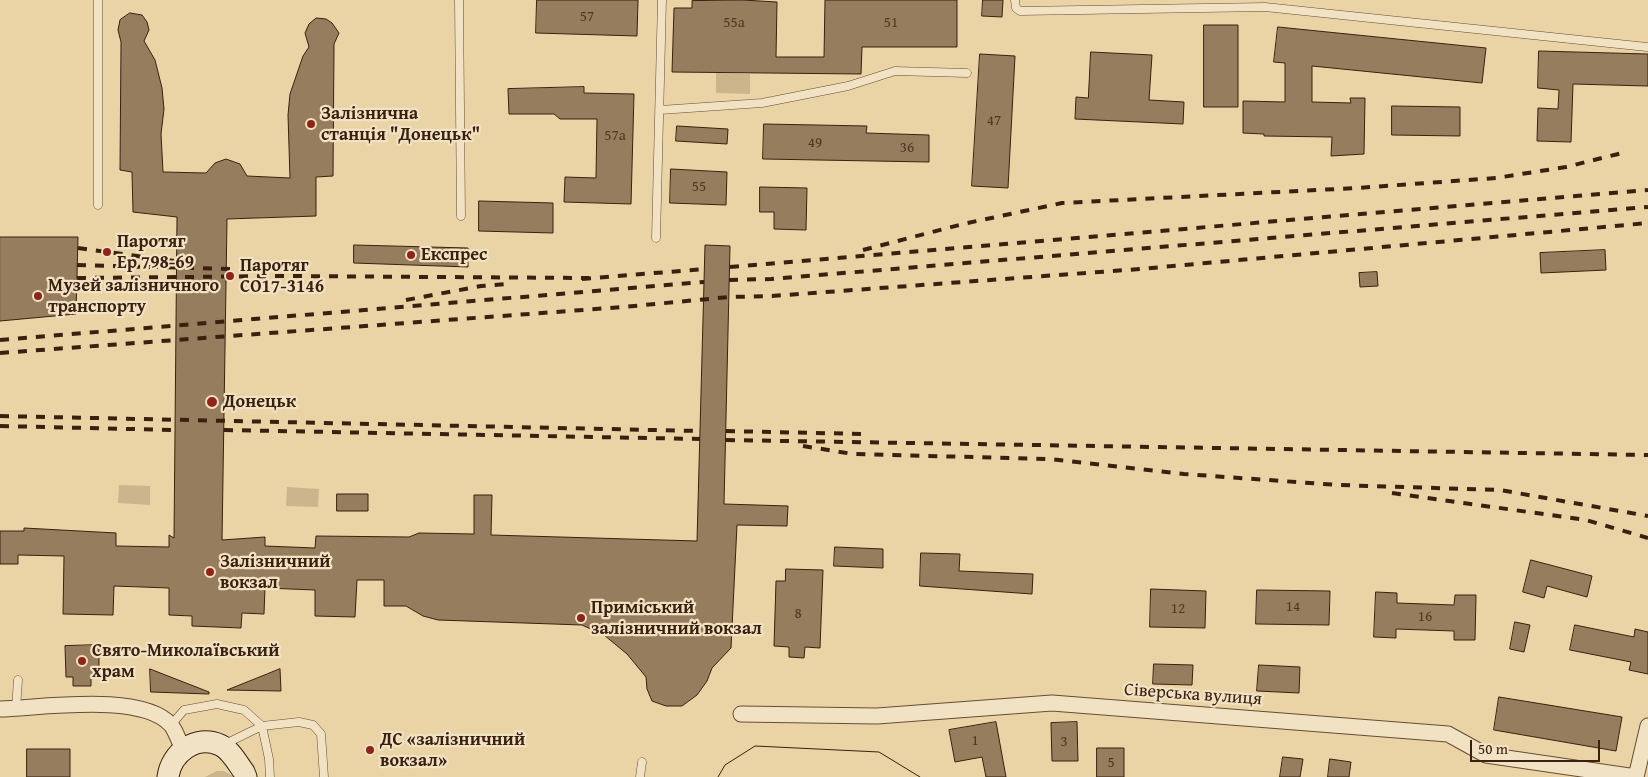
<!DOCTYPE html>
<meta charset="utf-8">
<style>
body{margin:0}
#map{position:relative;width:1648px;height:777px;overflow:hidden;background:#ead3a5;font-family:"Gentium Book Plus",serif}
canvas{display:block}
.scale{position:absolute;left:1470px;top:740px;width:130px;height:22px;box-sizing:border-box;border:2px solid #3b200f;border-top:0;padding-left:6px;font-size:15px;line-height:18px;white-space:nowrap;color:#3b200f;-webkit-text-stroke:4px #f1e2c4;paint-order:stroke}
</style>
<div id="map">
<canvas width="1648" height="777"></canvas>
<div class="scale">50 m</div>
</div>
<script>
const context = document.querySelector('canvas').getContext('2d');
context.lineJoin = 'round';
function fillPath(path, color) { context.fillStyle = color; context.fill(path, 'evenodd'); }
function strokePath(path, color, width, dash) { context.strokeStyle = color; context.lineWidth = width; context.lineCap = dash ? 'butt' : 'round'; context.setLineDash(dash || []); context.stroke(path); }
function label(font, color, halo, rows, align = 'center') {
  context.font = font + ' "Gentium Book Plus",serif'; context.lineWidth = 4.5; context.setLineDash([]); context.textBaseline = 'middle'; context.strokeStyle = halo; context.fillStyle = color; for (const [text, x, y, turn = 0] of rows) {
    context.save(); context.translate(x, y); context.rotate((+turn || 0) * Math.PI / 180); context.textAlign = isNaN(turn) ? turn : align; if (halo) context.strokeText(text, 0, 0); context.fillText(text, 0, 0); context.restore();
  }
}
const green = new Path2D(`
 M 716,73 L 750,74 L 750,94 L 716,93 Z
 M 119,485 L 150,486 L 150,505 L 118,503 Z
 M 287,487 L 319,489 L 318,507 L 286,506 Z
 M 217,771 L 224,771 L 235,777 L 205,777 Z`);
const building = new Path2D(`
 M 537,0 L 638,0 L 637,36 L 536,33 Z
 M 743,0 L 777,2 L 776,57 L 824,57 L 825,0 L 957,0 L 957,47 L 862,47 L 861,74 L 672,72 L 674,8 L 692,8 L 692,1 Z
 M 983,0 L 1003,0 L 1002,17 L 982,16 Z
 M 130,13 L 142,15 L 147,22 L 149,30 L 144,41 L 155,60 L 162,88 L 164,109 L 161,134 L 163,172 L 206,173 L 215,163 L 226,159 L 240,164 L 247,176 L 290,178 L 288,115 L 290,94 L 303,56 L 309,47 L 305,33 L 309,24 L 316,18 L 326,19 L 332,23 L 339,33 L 334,44 L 333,176 L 316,177 L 316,216 L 227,219 L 222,540 L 265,537 L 265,546 L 315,548 L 316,536 L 409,537 L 419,533 L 474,534 L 474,495 L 492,495 L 491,535 L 697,541 L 705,245 L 730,246 L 724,504 L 788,506 L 787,526 L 737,525 L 731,648 L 712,668 L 707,681 L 697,695 L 682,706 L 666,706 L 652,701 L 647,689 L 646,677 L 627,654 L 604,635 L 582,625 L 438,620 L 423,616 L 406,606 L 384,606 L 384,580 L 357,580 L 355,617 L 315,616 L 315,590 L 265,588 L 264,614 L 242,613 L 241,628 L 192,626 L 192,616 L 169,615 L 169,588 L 114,586 L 113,615 L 63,614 L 64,556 L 18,555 L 18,564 L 0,564 L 0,531 L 24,531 L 24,528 L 116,533 L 116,546 L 169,547 L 169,535 L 174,538 L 177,217 L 133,212 L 132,172 L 120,170 L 121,42 L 118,30 L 120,20 Z
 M 1204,25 L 1238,25 L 1238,107 L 1204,107 Z
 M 1278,27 L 1486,48 L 1482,83 L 1312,66 L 1312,102 L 1351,103 L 1350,98 L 1365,98 L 1364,154 L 1331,156 L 1332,137 L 1264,136 L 1264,134 L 1243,133 L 1243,101 L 1285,102 L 1285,63 L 1274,62 Z
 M 1539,51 L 1648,54 L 1648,86 L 1573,84 L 1571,142 L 1537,141 L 1538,108 L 1558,109 L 1559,90 L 1538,88 Z
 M 1091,52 L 1152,55 L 1149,100 L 1184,102 L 1183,124 L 1075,119 L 1076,97 L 1088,98 Z
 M 980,54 L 1015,56 L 1008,188 L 972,186 Z
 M 584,87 L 584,93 L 634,94 L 631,204 L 564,202 L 565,177 L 596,178 L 597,119 L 560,119 L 554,114 L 509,114 L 508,89 Z
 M 1392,106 L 1460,107 L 1460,136 L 1392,135 Z
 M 764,124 L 867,126 L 866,133 L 929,135 L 929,162 L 763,159 Z
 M 677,126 L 728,129 L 727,144 L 676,141 Z
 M 671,169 L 727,172 L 726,205 L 670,203 Z
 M 760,187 L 807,188 L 806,230 L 774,229 L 774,212 L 760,212 Z
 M 479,201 L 553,203 L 553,233 L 479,231 Z
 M 0,237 L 78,237 L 76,314 L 0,321 Z
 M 354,245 L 468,248 L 468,267 L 354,263 Z
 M 1605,250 L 1606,270 L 1541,273 L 1540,253 Z
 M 1377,272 L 1378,286 L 1360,287 L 1359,273 Z
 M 337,494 L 368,494 L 368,511 L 337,511 Z
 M 835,547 L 883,549 L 883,568 L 834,566 Z
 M 921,553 L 960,554 L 959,571 L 1033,574 L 1032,594 L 920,586 Z
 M 1531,560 L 1592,576 L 1587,597 L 1547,586 L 1544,598 L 1523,592 Z
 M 786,569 L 823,570 L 820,648 L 805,647 L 804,658 L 789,657 L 789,647 L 774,646 L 776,581 L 785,581 Z
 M 1151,589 L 1206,591 L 1205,628 L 1150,627 Z
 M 1257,590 L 1330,591 L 1329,625 L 1256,624 Z
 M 1376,592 L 1397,593 L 1397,603 L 1454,605 L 1455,595 L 1476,595 L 1475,640 L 1454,640 L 1454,631 L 1396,629 L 1396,638 L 1374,637 Z
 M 1515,622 L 1530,625 L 1524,652 L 1510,649 Z
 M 1575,625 L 1634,637 L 1635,629 L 1648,632 L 1648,674 L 1629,670 L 1631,662 L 1570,650 Z
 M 99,645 L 99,676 L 91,676 L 91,686 L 73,686 L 73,677 L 66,677 L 65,646 Z
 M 1154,664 L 1193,665 L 1192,685 L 1153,684 Z
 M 1259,665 L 1300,667 L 1299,693 L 1257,691 Z
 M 150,669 L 209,692 L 209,694 L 151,692 Z
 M 280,669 L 281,691 L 227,690 L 267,674 Z
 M 1499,697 L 1622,717 L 1616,751 L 1494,730 Z
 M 996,722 L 1006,777 L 986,777 L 982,757 L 955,762 L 949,730 Z
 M 1077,722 L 1078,761 L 1052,761 L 1051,723 Z
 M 1097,748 L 1124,748 L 1124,777 L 1097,777 Z
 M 27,749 L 70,749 L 70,777 L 27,777 Z
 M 1283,757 L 1303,759 L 1300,777 L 1280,777 Z
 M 1330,759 L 1351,762 L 1349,777 L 1328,777 Z`);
const lane = new Path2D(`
 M 459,0 L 461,216
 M 1015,0 L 1016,8 L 1020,11 L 1265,7 L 1647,47
 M 660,110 L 762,103 L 848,86 L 895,71 L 967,73
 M 98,205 L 98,0
 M 656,238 L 662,0
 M 16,708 L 18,680
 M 171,725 L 184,710 L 217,704 L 244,710 L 262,726 L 269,759 L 270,777
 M 225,744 L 262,726 L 299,722 L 313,725 L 321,734 L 324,777
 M 640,777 L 642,762`);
const street = new Path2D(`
 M 0,709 C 41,708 142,692 171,725 C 176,731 179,742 183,749
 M 741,714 L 877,716 L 1052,703 L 1448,734 L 1486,755 L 1636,777
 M 1636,777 L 1648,726`);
const secondary = new Path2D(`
 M 168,777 C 171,753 196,734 220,745 C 230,749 238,764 244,772 L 246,777`);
const tram = new Path2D(`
 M 718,777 L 725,765 L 755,746 L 879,752 L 920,777`);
const rail = new Path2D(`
 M 78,248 L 174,261
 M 863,250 L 963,224 L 1062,203 L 1357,188 L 1496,178 L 1566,167 L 1626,152
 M 77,265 L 230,269
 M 730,267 L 1648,190
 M 77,278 L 286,276 L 589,278
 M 582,279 L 704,269
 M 729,280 L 771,279 L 1648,207
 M 406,300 L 481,286 L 507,284
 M 0,340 L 704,282
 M 0,353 L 623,307 L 729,297 L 772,296 L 1140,269 L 1648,223
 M 0,416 L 700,431
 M 0,426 L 175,430
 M 224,430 L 700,439
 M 726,431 L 863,434
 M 726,440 L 1648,455
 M 803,446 L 853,454 L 1049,459 L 1184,474 L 1338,485 L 1500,490 L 1648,516
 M 1392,493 L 1586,520 L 1648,538`);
const markers = [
 [311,124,5,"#8f2418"],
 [107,252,5,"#8f2418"],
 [411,255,5,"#8f2418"],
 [230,276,5,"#8f2418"],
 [38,296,5,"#8f2418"],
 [212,402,6,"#8f2418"],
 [210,572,5,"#8f2418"],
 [581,618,5,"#8f2418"],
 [82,661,5,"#8f2418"],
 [370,750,5,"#8f2418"]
];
const numberNames = [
 ["57",587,17],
 ["55а",734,23],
 ["51",891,23],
 ["47",994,121],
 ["57а",615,136],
 ["49",815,143],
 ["36",907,148],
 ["55",699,187],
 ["14",1293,607],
 ["12",1178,609],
 ["8",798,614],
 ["16",1425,617],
 ["1",975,741],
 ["3",1064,742],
 ["5",1111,763]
];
const poiNames = [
 ["Залізнична",321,114],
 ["станція \"Донецьк\"",321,135],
 ["Паротяг",117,242],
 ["Ер 798-69",117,263],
 ["Експрес",421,255],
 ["Паротяг",240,266],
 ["СО17-3146",240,287],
 ["Музей залізничного",48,286],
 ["транспорту",48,307],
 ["Донецьк",223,402],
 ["Залізничний",220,562],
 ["вокзал",220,583],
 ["Приміський",591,608],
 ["залізничний вокзал",591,629],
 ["Свято-Миколаївський",92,651],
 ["храм",92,672],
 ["ДС «залізничний",380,740],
 ["вокзал»",380,761]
];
const streetNames = [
 ["Сіверська вулиця",1193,695,4]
];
fillPath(green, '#ccb58c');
fillPath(building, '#967d5d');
strokePath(building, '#3b200f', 1);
strokePath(lane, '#674d34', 9);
strokePath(street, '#674d34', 17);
strokePath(secondary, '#3b200f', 23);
strokePath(lane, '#f1e2c4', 8);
strokePath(street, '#f1e2c4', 15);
strokePath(secondary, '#f1e2c4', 21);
strokePath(tram, '#3b200f', 1);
strokePath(rail, '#3b200f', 4, [9, 9]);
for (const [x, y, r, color] of markers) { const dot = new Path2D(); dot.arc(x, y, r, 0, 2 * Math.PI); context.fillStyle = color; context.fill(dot); strokePath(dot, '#f1e2c4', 2); }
label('15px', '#523722', null, numberNames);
label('bold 18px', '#3b200f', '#f1e2c4', poiNames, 'left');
label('18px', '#3b200f', '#f1e2c4', streetNames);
</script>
